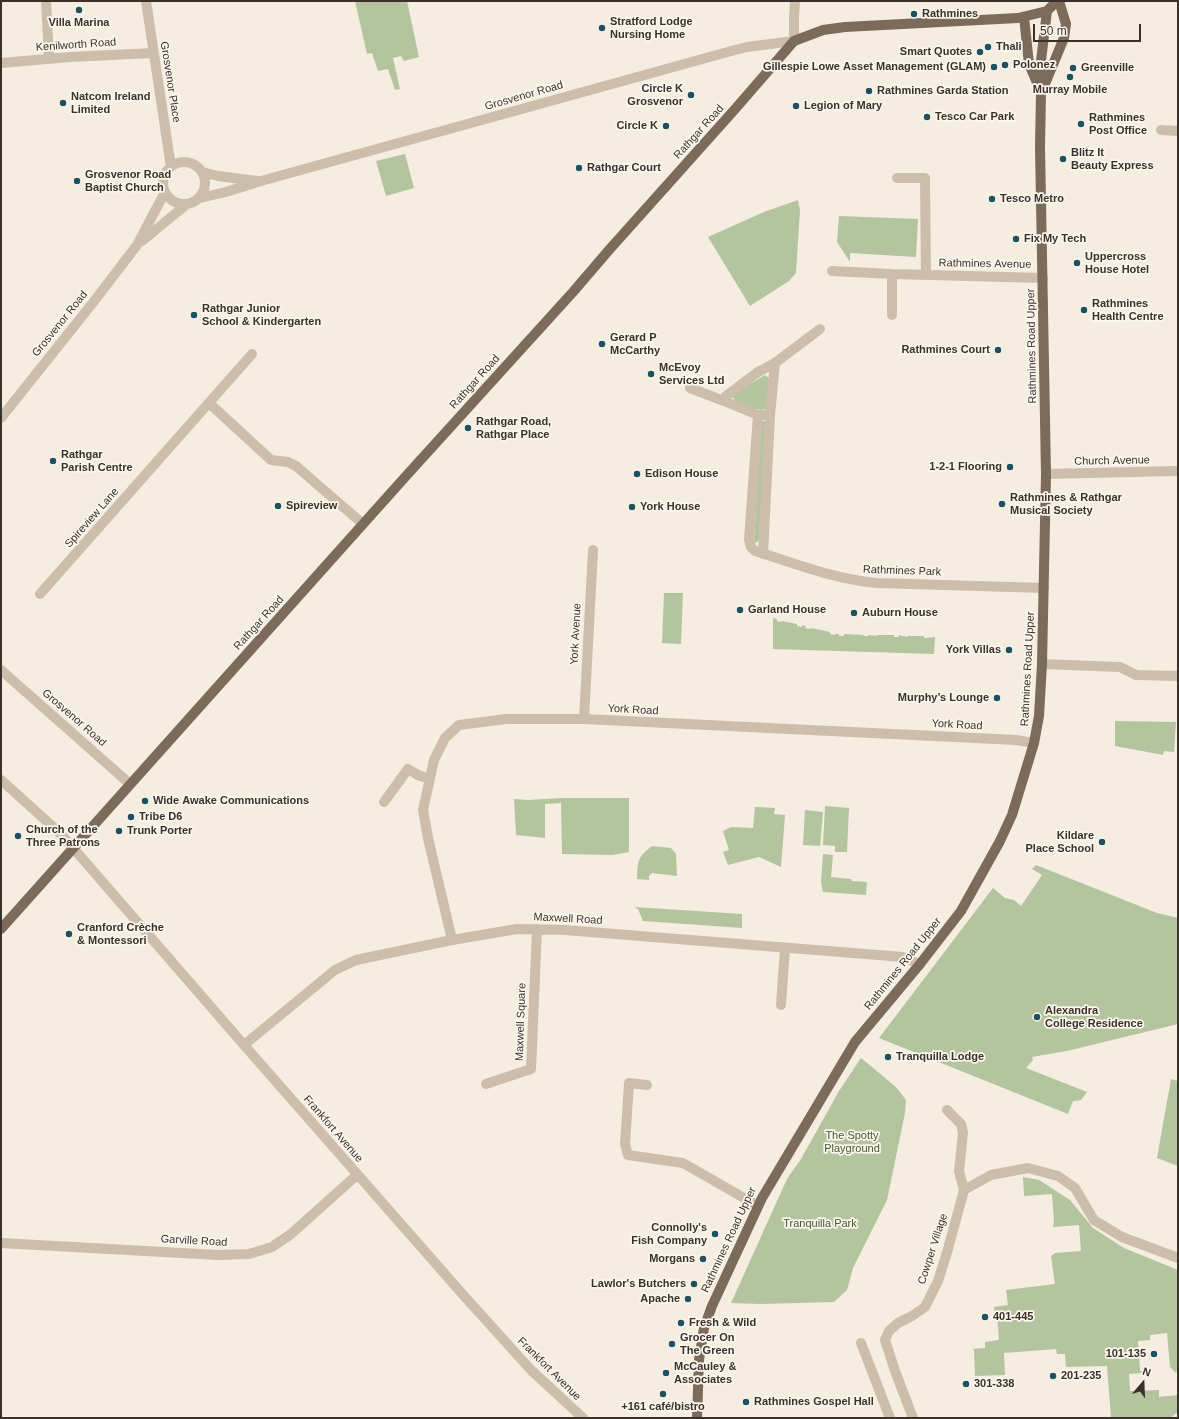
<!DOCTYPE html>
<meta charset="utf-8">
<style>
body{margin:0}
#map{position:relative;width:1179px;height:1419px;overflow:hidden;background:#f4ede0;font-family:Helvetica,sans-serif}
canvas{display:block}
.frame{position:absolute;inset:0;border:2px solid #3a312a;pointer-events:none}
.north{position:absolute;left:1123px;top:1363px;width:40px;height:40px;-webkit-text-stroke:3px #fbf6ed;paint-order:stroke;rotate:19deg;font-size:11px;font-weight:700;line-height:16px;text-align:center;color:#3a312a}
.north::after{content:'';display:block;margin:auto;width:14px;height:18px;background:#3a312a;clip-path:polygon(50% 0,100% 100%,50% 72%,0 100%)}
.scale{position:absolute;left:1033px;top:24px;width:108px;height:18px;box-sizing:border-box;border:2px solid #3a312a;border-top:0;padding-left:5px;font-size:12px;line-height:14px;white-space:nowrap;color:#3a312a;-webkit-text-stroke:3px #fbf6ed;paint-order:stroke}
</style>
<div id="map">
<canvas width="1179" height="1419"></canvas>
<div class="frame"></div>
<div class="north">N</div>
<div class="scale">50 m</div>
</div>
<script>
const context = document.querySelector('canvas').getContext('2d');
context.lineJoin = 'round';
function fillPath(path, color) { context.fillStyle = color; context.fill(path, 'evenodd'); }
function strokePath(path, color, width, dash) { context.strokeStyle = color; context.lineWidth = width; context.lineCap = dash ? 'butt' : 'round'; context.setLineDash(dash || []); context.stroke(path); }
function label(font, color, halo, rows, align = 'center') {
  context.font = font + ' Helvetica,sans-serif'; context.lineWidth = 3.5; context.setLineDash([]); context.textBaseline = 'middle'; context.strokeStyle = halo; context.fillStyle = color; for (const [text, x, y, turn = 0] of rows) {
    context.save(); context.translate(x, y); context.rotate((+turn || 0) * Math.PI / 180); context.textAlign = isNaN(turn) ? turn : align; if (halo) context.strokeText(text, 0, 0); context.fillText(text, 0, 0); context.restore();
  }
}
const green = new Path2D(`
 M 355,1 L 407,1 L 419,57 L 404,61 L 401,56 L 393,58 L 400,89 L 395,90 L 388,69 L 378,71 L 372,53 L 367,54 Z
 M 405,154 L 414,188 L 386,196 L 376,161 Z
 M 798,200 L 800,210 L 796,273 L 789,281 L 750,306 L 708,237 L 764,212 Z
 M 839,216 L 918,219 L 916,257 L 850,253 L 850,262 L 837,242 Z
 M 765,375 L 769,378 L 766,409 C 758,412 733,404 732,395 Z
 M 763,421 L 766,422 L 759,540 L 756,543 L 754,541 L 761,422 Z
 M 664,593 L 683,593 L 681,644 L 662,643 Z
 M 773,618 L 777,619 L 777,621 L 782,622 L 782,621 L 797,624 L 797,626 L 802,627 L 802,625 L 806,626 L 805,628 L 810,629 L 811,628 L 830,632 L 830,634 L 834,635 L 835,634 L 839,634 L 839,636 L 844,636 L 844,634 L 863,635 L 864,636 L 868,636 L 868,635 L 877,636 L 877,635 L 894,635 L 894,637 L 899,637 L 899,635 L 907,637 L 908,636 L 924,636 L 924,638 L 935,637 L 934,654 L 773,649 Z
 M 1115,721 L 1176,722 L 1174,752 L 1164,751 L 1163,755 L 1115,746 Z
 M 562,798 L 629,798 L 629,852 L 613,855 L 562,854 L 561,803 L 545,804 L 545,838 L 516,835 L 514,799 L 528,800 Z
 M 825,806 L 849,808 L 847,852 L 835,852 L 835,846 L 823,845 Z
 M 755,807 L 775,808 L 774,814 L 785,815 L 781,867 L 759,857 L 728,865 L 723,852 L 729,850 L 723,831 L 731,827 L 753,828 Z
 M 805,810 L 823,812 L 820,846 L 803,845 Z
 M 652,846 L 671,848 L 676,854 L 677,876 L 652,873 L 649,876 L 649,880 L 637,879 C 638,862 637,857 652,846 Z
 M 823,854 L 833,855 L 831,877 L 851,879 L 852,881 L 867,882 L 866,895 L 823,892 L 821,882 Z
 M 1036,865 L 1157,913 L 1178,918 L 1178,1024 L 1067,1051 L 1032,1057 L 1033,1060 L 1026,1068 L 1087,1092 L 1081,1100 L 1073,1101 L 1068,1114 L 879,1038 L 993,888 L 1005,898 L 1014,900 L 1021,906 L 1042,875 L 1032,869 Z
 M 634,907 L 742,914 L 742,928 L 643,921 L 638,909 Z
 M 861,1058 L 896,1087 L 906,1100 L 905,1113 L 887,1200 L 853,1268 L 847,1290 L 834,1302 L 760,1304 L 731,1303 L 787,1179 L 801,1159 L 839,1091 Z
 M 1171,1079 L 1178,1081 L 1178,1166 L 1157,1158 Z
 M 1023,1177 L 1039,1180 L 1070,1200 L 1093,1228 L 1124,1248 L 1178,1270 L 1178,1366 L 1176,1373 L 1170,1367 L 1167,1333 L 1150,1335 L 1150,1340 L 1138,1341 L 1140,1371 L 1142,1371 L 1142,1373 L 1129,1374 L 1130,1391 L 1159,1390 L 1159,1397 L 1177,1395 L 1177,1389 L 1178,1389 L 1178,1412 L 1170,1418 L 1111,1418 L 1107,1366 L 1066,1367 L 1065,1354 L 1057,1354 L 1056,1349 L 1004,1353 L 1005,1375 L 975,1376 L 974,1350 L 972,1349 L 985,1348 L 985,1342 L 999,1340 L 997,1315 L 995,1314 L 994,1307 L 1008,1305 L 1006,1290 L 1055,1284 L 1051,1256 L 1055,1253 L 1081,1251 L 1079,1225 L 1053,1227 L 1054,1221 L 1052,1194 L 1024,1196 Z`);
const minor = new Path2D(`
 M 46,1 L 49,59
 M 146,1 L 171,167
 M 1,63 L 70,57 L 153,53
 M 1161,130 L 1178,131
 M163 183a21 21 0 1 1 42 0a21 21 0 1 1-42 0Z
 M 202,172 L 218,176 L 257,181
 M 897,178 L 925,178 L 926,275
 M 200,198 L 226,192 L 261,181 L 735,50 L 747,47 L 794,41 L 794,17 L 795,1
 M 142,241 L 187,204
 M 832,271 L 892,274
 M 892,315 L 892,274 L 1043,278
 M 690,388 L 724,401 L 758,415 L 764,415
 M 724,401 L 726,396 L 758,372 L 775,363 L 820,329
 M 209,403 L 271,460 L 288,462 L 296,466 L 363,524
 M 758,415 L 749,540 L 751,547 L 755,551 C 797,564 833,579 877,583 L 1044,588
 M 1,418 L 95,300 L 137,245 L 165,192
 M 1046,474 L 1178,471
 M 763,554 L 770,415 L 775,363
 M 40,594 L 252,354
 M 1042,664 L 1120,667 L 1136,675 L 1178,676
 M 1,670 L 130,784
 M 584,719 L 593,550
 M 1,780 L 61,834 L 244,1045 L 465,1297 L 531,1370 L 583,1418
 M 384,802 L 408,769 L 418,775 L 429,779
 M 452,940 L 428,838 L 423,810 L 434,760 L 445,738 L 459,725 L 506,719 L 584,719 L 1016,740 L 1034,743
 M 781,1005 L 785,948
 M 244,1045 L 335,970 L 356,960 L 452,940 L 517,929 L 565,930 L 903,957 L 920,964
 M 486,1084 L 531,1069 L 537,929
 M 647,1085 L 629,1083 L 625,1144 L 628,1155 L 683,1163 L 758,1206
 M 964,1190 L 991,1175 L 1028,1168 L 1058,1176 L 1075,1188 L 1094,1220 L 1122,1237 L 1178,1258
 M 1,1243 L 218,1255 L 249,1254 L 272,1247 L 291,1234 L 357,1175
 M 861,1343 L 890,1418
 M 913,1418 L 895,1371 L 885,1340 L 889,1331 L 898,1323 L 912,1316 L 925,1307 L 938,1281 L 948,1249 L 964,1190 L 959,1171 L 963,1133 L 961,1124 L 947,1110`);
const major = new Path2D(`
 M 1024,17 L 1029,64 L 1038,85
 M 1042,91 L 1064,38 L 1066,24 L 1059,1
 M 1,929 L 406,476 L 573,292 L 609,250 L 736,108 L 794,41 L 823,30 L 845,27 L 1018,18 L 1047,11 L 1057,1
 M 697,1418 L 699,1360 L 704,1328 L 712,1306 L 762,1198 L 855,1042 L 920,964 L 961,911 L 1000,841 L 1012,815 L 1034,743 L 1039,716 L 1042,664 L 1046,474 L 1040,147 L 1041,93 L 1040,69 L 1047,11`);
const markers = [
 [79,10,4,"#1e515d"],
 [914,14,4,"#1e515d"],
 [602,28,4,"#1e515d"],
 [988,47,4,"#1e515d"],
 [980,52,4,"#1e515d"],
 [1005,65,4,"#1e515d"],
 [994,67,4,"#1e515d"],
 [1073,68,4,"#1e515d"],
 [1070,77,4,"#1e515d"],
 [869,91,4,"#1e515d"],
 [691,95,4,"#1e515d"],
 [63,103,4,"#1e515d"],
 [796,106,4,"#1e515d"],
 [927,117,4,"#1e515d"],
 [1081,124,4,"#1e515d"],
 [666,126,4,"#1e515d"],
 [1063,159,4,"#1e515d"],
 [579,168,4,"#1e515d"],
 [77,181,4,"#1e515d"],
 [992,199,4,"#1e515d"],
 [1016,239,4,"#1e515d"],
 [1077,263,4,"#1e515d"],
 [1084,310,4,"#1e515d"],
 [194,315,4,"#1e515d"],
 [602,344,4,"#1e515d"],
 [998,350,4,"#1e515d"],
 [651,374,4,"#1e515d"],
 [468,428,4,"#1e515d"],
 [53,461,4,"#1e515d"],
 [1010,467,4,"#1e515d"],
 [637,474,4,"#1e515d"],
 [1002,504,4,"#1e515d"],
 [278,506,4,"#1e515d"],
 [632,507,4,"#1e515d"],
 [740,610,4,"#1e515d"],
 [854,613,4,"#1e515d"],
 [1009,650,4,"#1e515d"],
 [997,698,4,"#1e515d"],
 [145,801,4,"#1e515d"],
 [131,817,4,"#1e515d"],
 [119,831,4,"#1e515d"],
 [18,836,4,"#1e515d"],
 [1102,842,4,"#1e515d"],
 [69,934,4,"#1e515d"],
 [1037,1017,4,"#1e515d"],
 [888,1057,4,"#1e515d"],
 [715,1234,4,"#1e515d"],
 [703,1259,4,"#1e515d"],
 [694,1284,4,"#1e515d"],
 [688,1299,4,"#1e515d"],
 [985,1317,4,"#1e515d"],
 [681,1323,4,"#1e515d"],
 [672,1344,4,"#1e515d"],
 [1154,1354,4,"#1e515d"],
 [666,1373,4,"#1e515d"],
 [1053,1376,4,"#1e515d"],
 [966,1384,4,"#1e515d"],
 [663,1394,4,"#1e515d"],
 [746,1402,4,"#1e515d"]
];
const poiNames = [
 ["Rathmines",922,14],
 ["Stratford Lodge",610,22],
 ["Nursing Home",610,35],
 ["Villa Marina",79,23,"center"],
 ["Thali",996,47],
 ["Smart Quotes",972,52,"right"],
 ["Polonez",1013,65],
 ["Gillespie Lowe Asset Management (GLAM)",986,67,"right"],
 ["Greenville",1081,68],
 ["Circle K",683,89,"right"],
 ["Grosvenor",683,102,"right"],
 ["Murray Mobile",1070,90,"center"],
 ["Rathmines Garda Station",877,91],
 ["Natcom Ireland",71,97],
 ["Limited",71,110],
 ["Legion of Mary",804,106],
 ["Tesco Car Park",935,117],
 ["Rathmines",1089,118],
 ["Post Office",1089,131],
 ["Circle K",658,126,"right"],
 ["Blitz It",1071,153],
 ["Beauty Express",1071,166],
 ["Rathgar Court",587,168],
 ["Grosvenor Road",85,175],
 ["Baptist Church",85,188],
 ["Tesco Metro",1000,199],
 ["Fix My Tech",1024,239],
 ["Uppercross",1085,257],
 ["House Hotel",1085,270],
 ["Rathmines",1092,304],
 ["Health Centre",1092,317],
 ["Rathgar Junior",202,309],
 ["School & Kindergarten",202,322],
 ["Gerard P",610,338],
 ["McCarthy",610,351],
 ["Rathmines Court",990,350,"right"],
 ["McEvoy",659,368],
 ["Services Ltd",659,381],
 ["Rathgar Road,",476,422],
 ["Rathgar Place",476,435],
 ["Rathgar",61,455],
 ["Parish Centre",61,468],
 ["1-2-1 Flooring",1002,467,"right"],
 ["Edison House",645,474],
 ["Rathmines & Rathgar",1010,498],
 ["Musical Society",1010,511],
 ["Spireview",286,506],
 ["York House",640,507],
 ["Garland House",748,610],
 ["Auburn House",862,613],
 ["York Villas",1001,650,"right"],
 ["Murphy’s Lounge",989,698,"right"],
 ["Wide Awake Communications",153,801],
 ["Tribe D6",139,817],
 ["Church of the",26,830],
 ["Three Patrons",26,843],
 ["Trunk Porter",127,831],
 ["Kildare",1094,836,"right"],
 ["Place School",1094,849,"right"],
 ["Cranford Crèche",77,928],
 ["& Montessori",77,941],
 ["Alexandra",1045,1011],
 ["College Residence",1045,1024],
 ["Tranquilla Lodge",896,1057],
 ["Connolly's",707,1228,"right"],
 ["Fish Company",707,1241,"right"],
 ["Morgans",695,1259,"right"],
 ["Lawlor's Butchers",686,1284,"right"],
 ["Apache",680,1299,"right"],
 ["401-445",993,1317],
 ["Fresh & Wild",689,1323],
 ["Grocer On",680,1338],
 ["The Green",680,1351],
 ["101-135",1146,1354,"right"],
 ["McCauley &",674,1367],
 ["Associates",674,1380],
 ["201-235",1061,1376],
 ["301-338",974,1384],
 ["Rathmines Gospel Hall",754,1402],
 ["+161 café/bistro",663,1407,"center"]
];
const streetNames = [
 ["Kenilworth Road",76,45,-4],
 ["Grosvenor Place",170,82,81],
 ["Grosvenor Road",524,96,-16],
 ["Rathgar Road",699,132,-48],
 ["Rathmines Avenue",985,264,1],
 ["Grosvenor Road",60,324,-51],
 ["Rathmines Road Upper",1032,346,-91],
 ["Rathgar Road",475,382,-48],
 ["Church Avenue",1112,461,-1],
 ["Spireview Lane",92,518,-49],
 ["Rathmines Park",902,571,2],
 ["Rathgar Road",259,623,-48],
 ["York Avenue",576,634,-87],
 ["Rathmines Road Upper",1028,669,-87],
 ["York Road",633,710,3],
 ["Grosvenor Road",74,718,41],
 ["York Road",957,725,3],
 ["Maxwell Road",568,919,3],
 ["Rathmines Road Upper",903,964,-51],
 ["Maxwell Square",521,1022,-88],
 ["Frankfort Avenue",333,1129,49],
 ["Rathmines Road Upper",729,1240,-65],
 ["Garville Road",194,1241,3],
 ["Cowper Village",933,1249,-72],
 ["Frankfort Avenue",549,1369,45]
];
const parkNames = [
 ["The Spotty",852,1136],
 ["Playground",852,1149],
 ["Tranquilla Park",820,1224]
];
fillPath(green, '#b3c49f');
strokePath(minor, '#cdbeab', 10);
strokePath(major, '#7c6a5b', 10);
for (const [x, y, r, color] of markers) { const dot = new Path2D(); dot.arc(x, y, r, 0, 2 * Math.PI); context.fillStyle = color; context.fill(dot); strokePath(dot, '#fbf6ed', 1.5); }
label('bold 11px', '#3a312a', '#fbf6ed', poiNames, 'left');
label('11px', '#3a312a', '#fbf6ed', streetNames);
label('11px', '#44592d', '#fbf6ed', parkNames);
</script>
